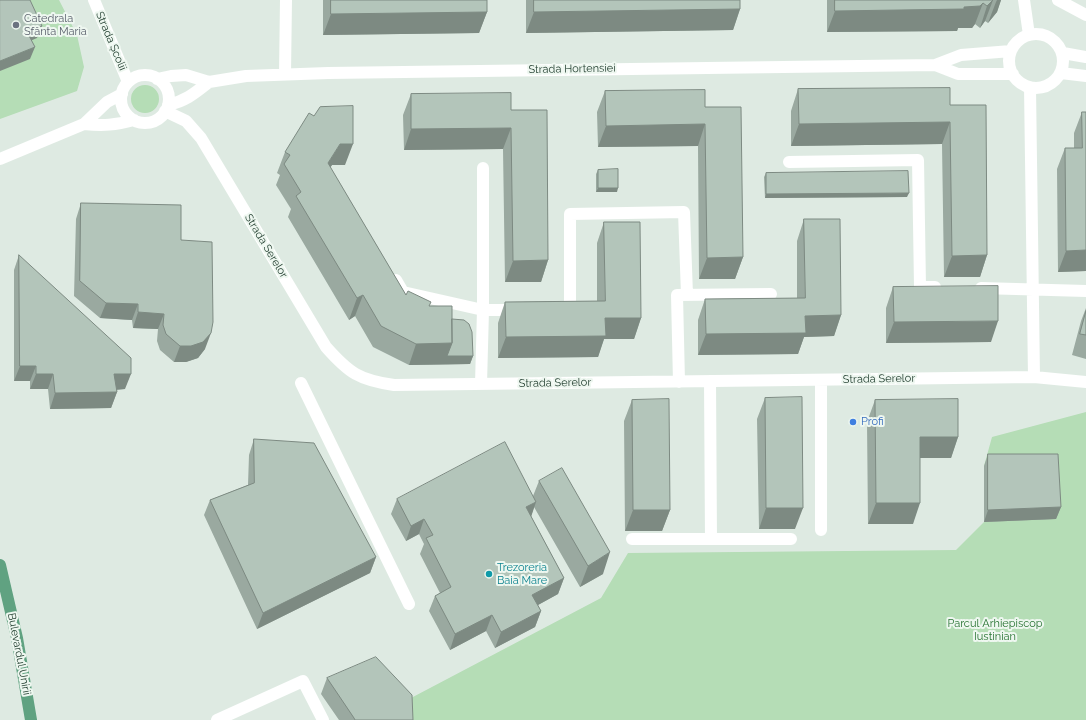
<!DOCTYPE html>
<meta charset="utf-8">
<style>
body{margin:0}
canvas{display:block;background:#deeae2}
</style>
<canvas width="1086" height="720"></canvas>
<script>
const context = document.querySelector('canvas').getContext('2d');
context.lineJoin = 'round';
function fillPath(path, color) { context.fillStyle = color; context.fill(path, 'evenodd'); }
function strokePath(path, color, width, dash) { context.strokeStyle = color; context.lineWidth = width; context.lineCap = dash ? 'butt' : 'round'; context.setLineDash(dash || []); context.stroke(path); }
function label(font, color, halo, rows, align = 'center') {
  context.font = font + ' Raleway,sans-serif'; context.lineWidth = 4; context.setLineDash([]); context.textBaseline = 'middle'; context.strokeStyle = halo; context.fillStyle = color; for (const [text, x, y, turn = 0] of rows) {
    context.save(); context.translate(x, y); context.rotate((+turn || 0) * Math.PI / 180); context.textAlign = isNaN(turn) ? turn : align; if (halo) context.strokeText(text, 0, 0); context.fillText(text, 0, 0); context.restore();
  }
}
const green = new Path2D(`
 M 0,0 L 59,0 L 77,35 L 84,67 L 77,91 L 0,119 Z
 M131 99a14 14 0 1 1 28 0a14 14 0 1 1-28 0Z
 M 1086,412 L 1086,720 L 412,720 L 411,698 L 601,598 L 628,553 L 956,550 L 984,522 L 984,466 L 992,437 Z`);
const minor = new Path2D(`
 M 94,0 L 128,82
 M 1024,0 L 1029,35
 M 1058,0 L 1086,15
 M1009 61a27 27 0 1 1 54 0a27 27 0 1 1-54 0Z
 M 1063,53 L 1086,57
 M 935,65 L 958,74 L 1013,74
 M 1061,73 L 1086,76
 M 285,74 L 286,0
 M121 99a24 24 0 1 1 48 0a24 24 0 1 1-48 0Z
 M 157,79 L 171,76 L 186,75 L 209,82 L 246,76 L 328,73 L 935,65 L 961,55 L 1011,51
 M 1030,87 L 1034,377
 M 168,105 C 186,101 195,93 209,82
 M 165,111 L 186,121 L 201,138 L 326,347 C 349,373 359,380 394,385 L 1034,377 L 1086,382
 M 84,124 C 104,126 115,125 134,120
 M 0,159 L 84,124 L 107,102 L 122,94
 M 789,162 L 918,160 L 920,287 L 935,287
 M 396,280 L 403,292 L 483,310 L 519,310
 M 981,288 L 1086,291
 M 561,309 L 570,309 L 570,214 L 684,212 L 687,295
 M 821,380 L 821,530
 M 710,381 L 711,539 L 791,539
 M 679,382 L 677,295 L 771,294
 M 301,383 L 409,604
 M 481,384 L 483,310 L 483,168
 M 632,539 L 711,539
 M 217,720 L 303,681 L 323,720`);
const major = new Path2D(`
 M 0,565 L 17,638 L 31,720`);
const wall = new Path2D(`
 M 323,0 L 487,0 L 487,12 L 479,33 L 323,35 Z
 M 526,0 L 740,0 L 740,9 L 733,30 L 526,33 Z
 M 827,0 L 1001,0 L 997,12 L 988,23 L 985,21 L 980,28 L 975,24 L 972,28 L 958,28 L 957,31 L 827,32 Z
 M 798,89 L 950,105 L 987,255 L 980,277 L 944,277 L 942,144 L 791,146 L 791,111 Z
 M 605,91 L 705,107 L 743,257 L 735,279 L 699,279 L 698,146 L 598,147 L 597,112 Z
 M 411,94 L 511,110 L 548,260 L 541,282 L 505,282 L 503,149 L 404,150 L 403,115 Z
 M 1082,112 L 1086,271 L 1058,272 L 1057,169 L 1065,148 L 1074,148 L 1074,133 Z
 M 285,152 L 345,165 L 332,165 L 330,167 L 406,295 L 430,306 L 452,319 L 473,356 L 470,364 L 409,365 L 373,347 L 355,316 L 349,320 L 288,217 L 291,209 L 276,185 L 280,175 L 277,173 Z
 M 598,170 L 617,192 L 596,192 L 596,174 Z
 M 766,173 L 907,197 L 765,198 L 764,177 Z
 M 81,203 L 181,240 L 205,349 L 198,358 L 186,362 L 174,362 L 160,350 L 157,341 L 158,329 L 133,328 L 132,320 L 100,318 L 74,296 L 76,219 Z
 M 804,219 L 841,315 L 834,336 L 804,337 L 798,354 L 698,355 L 698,320 L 705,299 L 797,298 L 797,241 Z
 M 604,222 L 641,318 L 634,339 L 604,339 L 598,357 L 498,358 L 498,323 L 505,302 L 597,301 L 597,243 Z
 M 19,255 L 125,389 L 117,390 L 117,392 L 111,408 L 50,409 L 48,389 L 30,389 L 30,381 L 14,381 L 14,270 Z
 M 893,287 L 991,342 L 886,343 L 886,308 Z
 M 1086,308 L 1086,359 L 1072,355 L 1081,321 Z
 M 765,398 L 795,529 L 759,529 L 757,419 Z
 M 632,400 L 670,510 L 662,531 L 625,531 L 624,421 Z
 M 875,400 L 958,437 L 951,458 L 920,458 L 913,524 L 868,524 L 867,422 Z
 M 254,439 L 376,557 L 370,573 L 257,629 L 204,515 L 210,500 L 248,485 L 249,455 Z
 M 988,454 L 1061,507 L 1056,519 L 984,522 L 984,466 Z
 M 539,481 L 603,574 L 580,587 L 534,507 L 531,516 L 564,578 L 558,594 L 538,605 L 541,611 L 535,627 L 495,648 L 486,631 L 450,650 L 429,611 L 435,596 L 440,593 L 420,554 L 424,544 L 419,534 L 406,541 L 391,514 L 397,499 L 533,496 Z
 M 327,678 L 413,720 L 339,720 L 321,694 Z`);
const shadedWall = new Path2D(`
 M 993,0 L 985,21 L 980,28 L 987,6 Z
 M 997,0 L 1001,0 L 997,12 L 988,23 L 996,2 Z
 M 983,3 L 975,24 L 972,28 L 958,28 L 957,31 L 827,32 L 835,11 L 964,7 Z
 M 740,9 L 733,30 L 526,33 L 534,12 Z
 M 487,12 L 479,33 L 323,35 L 331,14 Z
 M 42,26 L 37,38 L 23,44 L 27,32 Z
 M 35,47 L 30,59 L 0,71 L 0,61 Z
 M 950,122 L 942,144 L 791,146 L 799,124 Z
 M 705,124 L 698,146 L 598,147 L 606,126 Z
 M 511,128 L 503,149 L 404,150 L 411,129 Z
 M 340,144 L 353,144 L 345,165 L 332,165 L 320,184 L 328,163 Z
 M 598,188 L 618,188 L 617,192 L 596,192 Z
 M 909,193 L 907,197 L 765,198 L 766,194 Z
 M 1086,250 L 1086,271 L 1058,272 L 1066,251 Z
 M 987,255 L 980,277 L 944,277 L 952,256 Z
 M 743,257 L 735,279 L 699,279 L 707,258 Z
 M 548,260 L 541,282 L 505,282 L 513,261 Z
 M 363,295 L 355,316 L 349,320 L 357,298 Z
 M 106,303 L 138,304 L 132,320 L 100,318 Z
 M 138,312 L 164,314 L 158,329 L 133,328 Z
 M 841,315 L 834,336 L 804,337 L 798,354 L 698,355 L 706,334 L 805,316 Z
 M 605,318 L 641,318 L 634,339 L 604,339 L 598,357 L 498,358 L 506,337 Z
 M 998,321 L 991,342 L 886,343 L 894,322 Z
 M 211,333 L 205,349 L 198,358 L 186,362 L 174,362 L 180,346 Z
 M 452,343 L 473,356 L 470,364 L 409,365 L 416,344 Z
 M 20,366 L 36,366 L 30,381 L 14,381 Z
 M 36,374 L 53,374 L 48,389 L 30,389 Z
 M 114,374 L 131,374 L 125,389 L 108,390 Z
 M 117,392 L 111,408 L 50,409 L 55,393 Z
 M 920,437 L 958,437 L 951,458 L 912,458 Z
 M 536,502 L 531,517 L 526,507 Z
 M 876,503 L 920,503 L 913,524 L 868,524 Z
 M 1061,507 L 1056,519 L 984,522 L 988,510 Z
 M 766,508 L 803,508 L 795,529 L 759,529 Z
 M 633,510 L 670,510 L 662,531 L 625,531 Z
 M 424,519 L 419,534 L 406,541 L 411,526 Z
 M 610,552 L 603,574 L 580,587 L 588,566 Z
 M 376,557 L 370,573 L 257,629 L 263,613 Z
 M 564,578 L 558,594 L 527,611 L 532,595 Z
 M 541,611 L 535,627 L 495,648 L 501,632 Z
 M 492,615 L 486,631 L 450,650 L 455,634 Z`);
const building = new Path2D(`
 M 0,0 L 30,0 L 42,26 L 27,32 L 35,47 L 0,61 Z
 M 331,0 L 487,0 L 487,12 L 331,14 Z
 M 534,0 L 740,0 L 740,9 L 534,12 Z
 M 835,0 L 993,0 L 987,6 L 983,3 L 980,6 L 964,7 L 964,9 L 835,11 Z
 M 950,88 L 950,105 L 986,105 L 987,255 L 952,256 L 950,122 L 799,124 L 798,89 Z
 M 705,90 L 705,107 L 741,107 L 743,257 L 707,258 L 705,124 L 606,126 L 605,91 Z
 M 511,93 L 511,110 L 547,110 L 548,260 L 513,261 L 511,128 L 411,129 L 411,94 Z
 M 353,106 L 353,144 L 340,144 L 328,163 L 406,295 L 408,291 L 431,302 L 429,306 L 452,306 L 452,343 L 416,344 L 381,326 L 363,295 L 357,298 L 296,196 L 301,192 L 284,164 L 290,155 L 285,152 L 309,113 L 314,116 L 320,107 Z
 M 1082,112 L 1086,112 L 1086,250 L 1066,251 L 1065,148 L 1082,148 Z
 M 618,169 L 618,188 L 598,188 L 598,170 Z
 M 908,171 L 909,193 L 766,194 L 766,173 Z
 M 81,203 L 181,205 L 181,240 L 212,242 L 213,322 L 211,333 L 203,342 L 191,346 L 180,346 L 166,334 L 163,325 L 164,314 L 138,312 L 138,304 L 106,303 L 80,281 Z
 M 804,219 L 840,219 L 841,315 L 805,316 L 806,333 L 706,334 L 705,299 L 805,298 Z
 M 604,222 L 640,222 L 641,318 L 605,318 L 606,336 L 506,337 L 505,302 L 605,301 Z
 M 19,255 L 131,358 L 131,374 L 114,374 L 117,392 L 55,393 L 53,374 L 36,374 L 36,366 L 20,366 Z
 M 998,286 L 998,321 L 894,322 L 893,287 Z
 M 1086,311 L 1086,335 L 1080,334 Z
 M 452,319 L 464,320 L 469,324 L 472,332 L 473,356 L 447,356 L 452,343 Z
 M 802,397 L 803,508 L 766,508 L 765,398 Z
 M 669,399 L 670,510 L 633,510 L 632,400 Z
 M 958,399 L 958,437 L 920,437 L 920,503 L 876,503 L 875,400 Z
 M 254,439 L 314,443 L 376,557 L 263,613 L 210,500 L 254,483 Z
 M 505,442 L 536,502 L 526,507 L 564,578 L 532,595 L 541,611 L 501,632 L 492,615 L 455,634 L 435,596 L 451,587 L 426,538 L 433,535 L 424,519 L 411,526 L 397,499 Z
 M 988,454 L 1058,454 L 1061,507 L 988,510 Z
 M 562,468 L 610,552 L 588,566 L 539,481 Z
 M 376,657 L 412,695 L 413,720 L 355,720 L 354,718 L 327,678 Z`);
const markers = [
 [16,25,4,"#6b7280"],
 [853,422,4,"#3f7fe0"],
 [489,574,4,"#0f9aa8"]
];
const worshipNames = [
 ["Catedrala",24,19],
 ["Sfânta Maria",24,32]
];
const streetNames = [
 ["Strada Școlii",111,41,67],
 ["Strada Hortensiei",572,69,-1],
 ["Strada Serelor",266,246,59],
 ["Strada Serelor",879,379,-1],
 ["Strada Serelor",555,383,-1],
 ["Bulevardul Unirii",19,654,79]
];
const shopNames = [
 ["Profi",861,422]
];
const cultureNames = [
 ["Trezoreria",497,568],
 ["Baia Mare",497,581]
];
const parkNames = [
 ["Parcul Arhiepiscop",995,624],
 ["Iustinian",995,637]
];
fillPath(green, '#b5ddb6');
strokePath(minor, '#fff', 12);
strokePath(major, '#60a281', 12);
fillPath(wall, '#9aa9a0');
fillPath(shadedWall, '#7d8a82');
fillPath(building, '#b3c5ba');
strokePath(building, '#7d8a82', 1);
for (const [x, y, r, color] of markers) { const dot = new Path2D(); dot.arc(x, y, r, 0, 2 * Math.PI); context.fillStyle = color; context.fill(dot); strokePath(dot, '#eef7f0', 1.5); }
label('11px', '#5b616d', '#eef7f0', worshipNames, 'left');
label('11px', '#1e3b2c', '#eef7f0', streetNames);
label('11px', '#366cbe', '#eef7f0', shopNames, 'left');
label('11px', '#0d838f', '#eef7f0', cultureNames, 'left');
label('11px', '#277332', '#eef7f0', parkNames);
</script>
